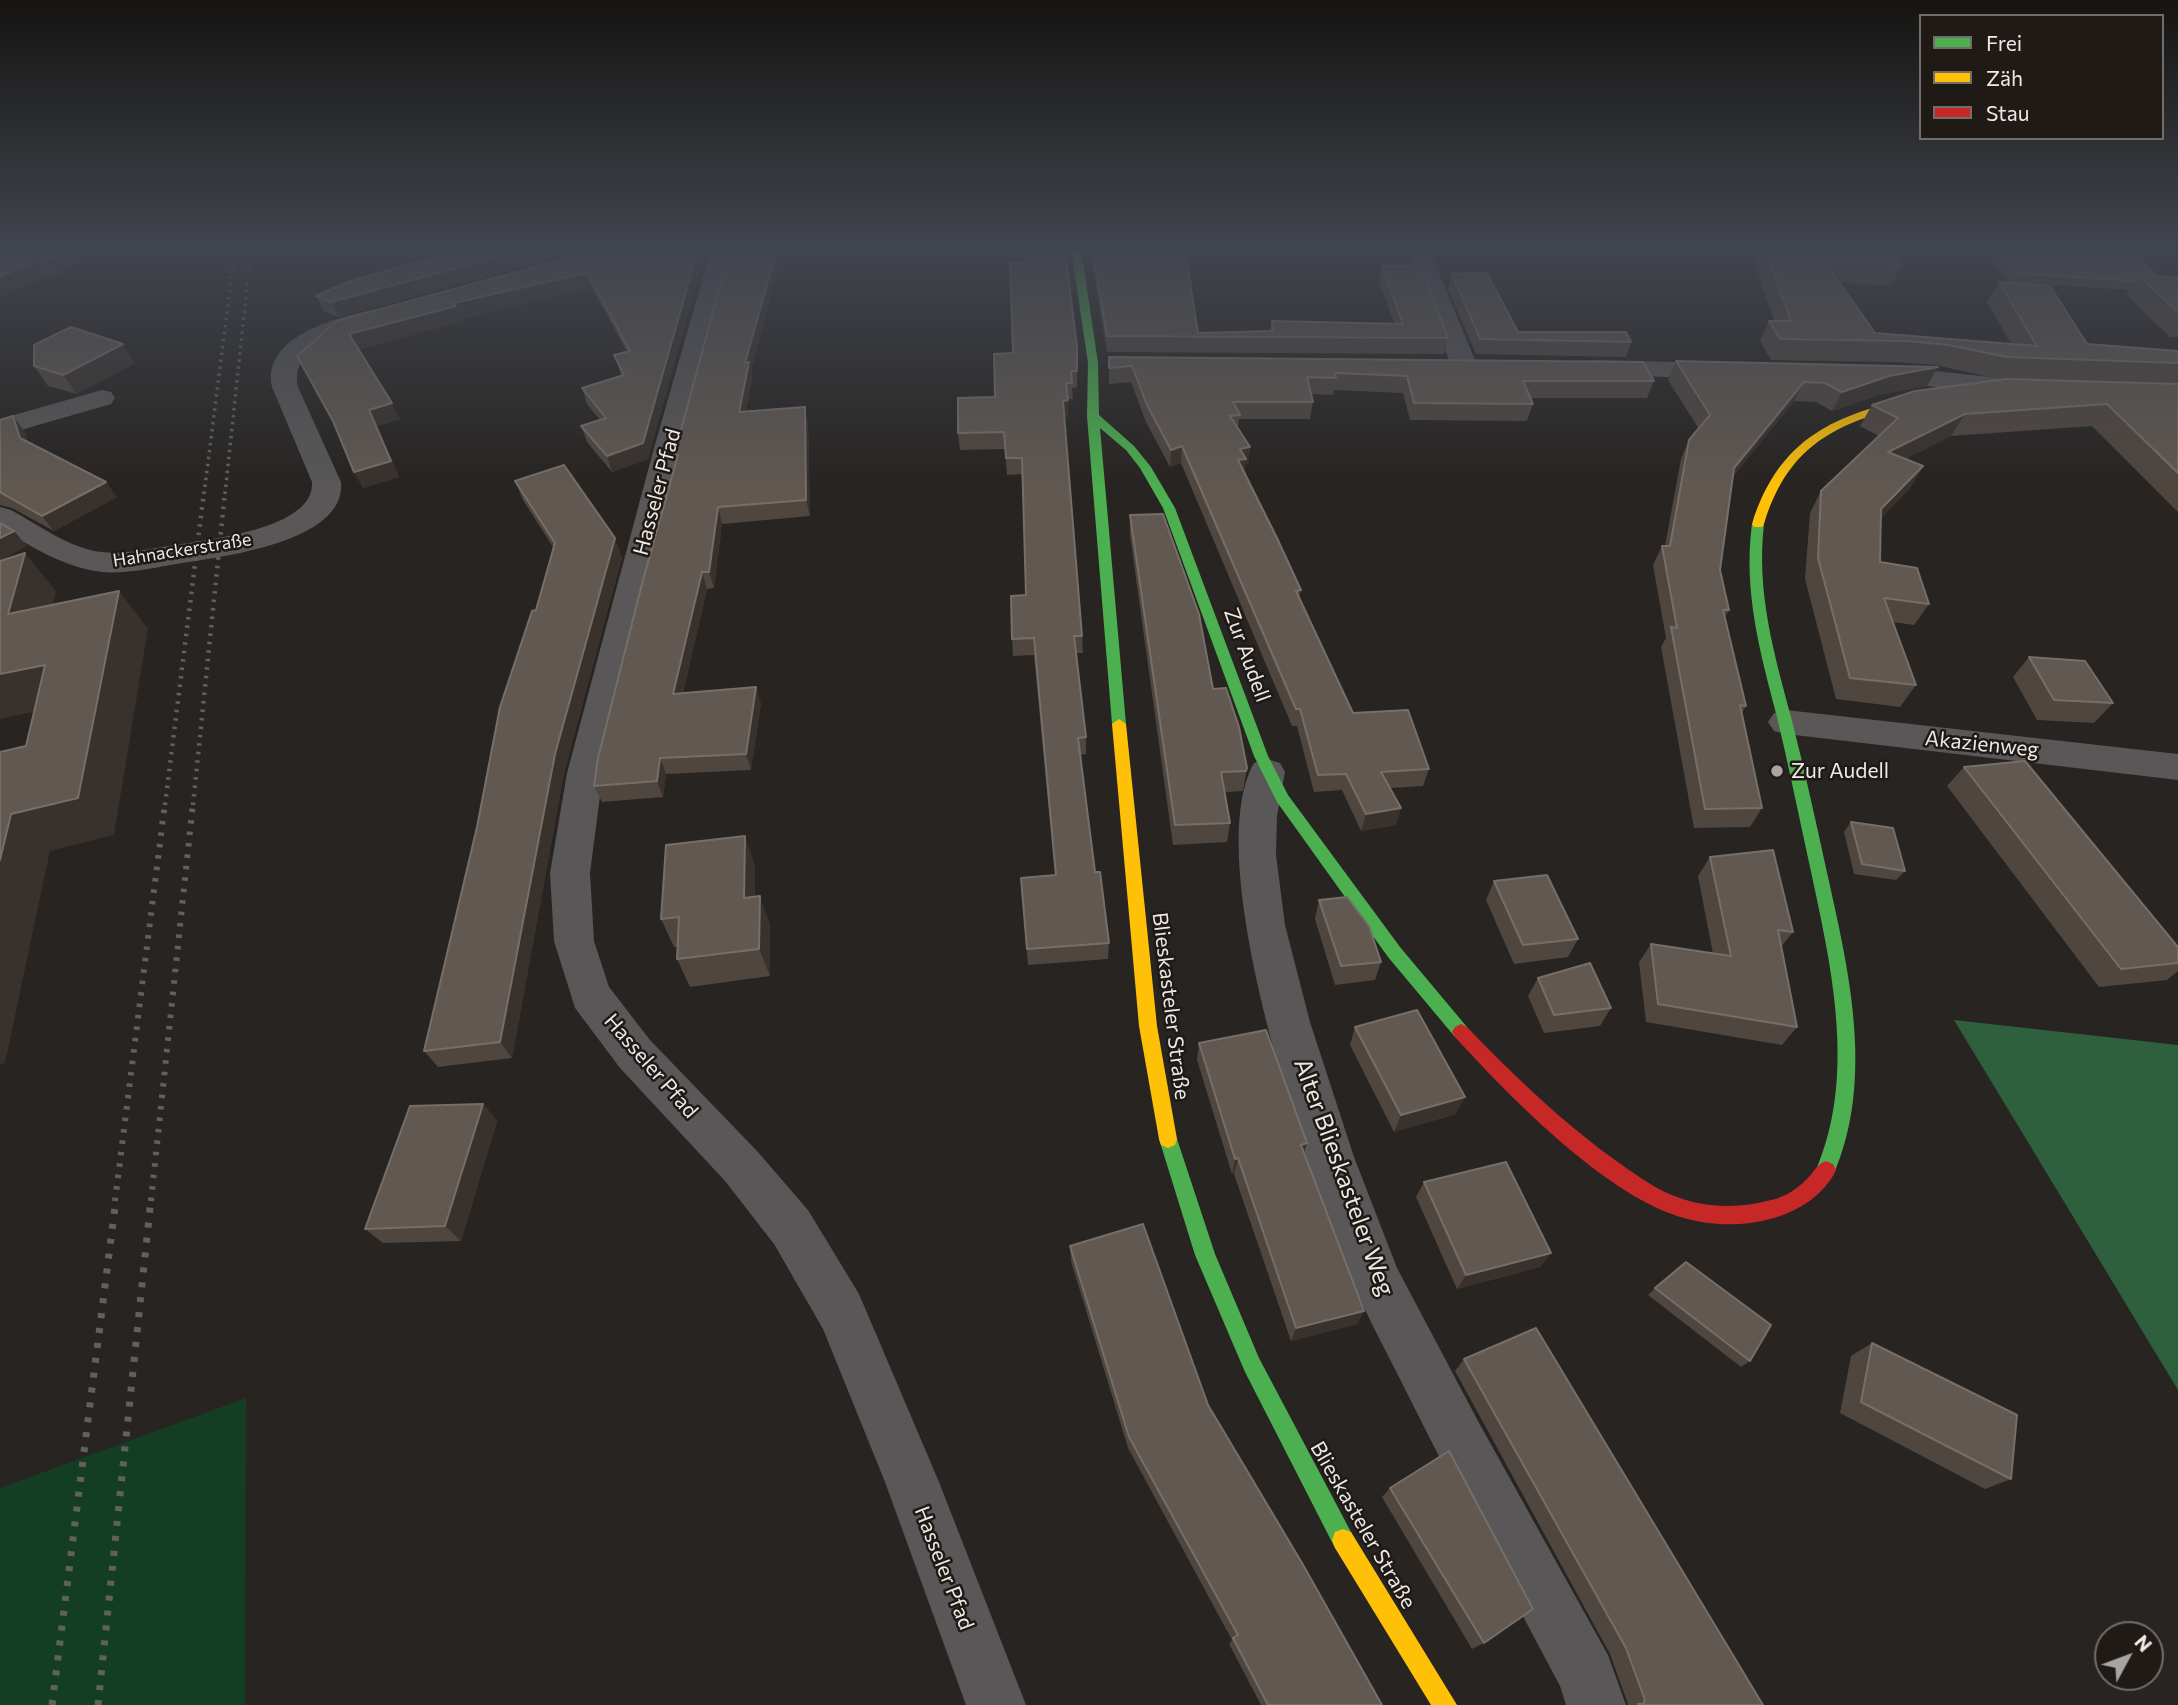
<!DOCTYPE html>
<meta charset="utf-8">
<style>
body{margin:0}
#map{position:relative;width:2178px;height:1705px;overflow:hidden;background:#272421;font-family:Commissioner,sans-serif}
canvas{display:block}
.legend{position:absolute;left:1919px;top:14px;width:245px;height:126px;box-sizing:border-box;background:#201a16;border:2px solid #726d69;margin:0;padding:9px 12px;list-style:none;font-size:21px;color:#ede9e6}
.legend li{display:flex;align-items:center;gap:14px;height:35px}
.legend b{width:35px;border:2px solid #726d69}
.north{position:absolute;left:2094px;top:1621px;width:70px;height:70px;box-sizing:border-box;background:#201a16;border:2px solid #726d69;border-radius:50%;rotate:49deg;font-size:19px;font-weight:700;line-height:28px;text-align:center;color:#ede9e6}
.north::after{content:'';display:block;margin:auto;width:24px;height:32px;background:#a8a4a1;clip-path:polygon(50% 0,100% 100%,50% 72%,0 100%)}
</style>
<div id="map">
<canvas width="2178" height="1705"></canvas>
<ul class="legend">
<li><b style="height:9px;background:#4caf50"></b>Frei</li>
<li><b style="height:9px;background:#ffc107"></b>Zäh</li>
<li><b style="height:9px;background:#c62828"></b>Stau</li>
</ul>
<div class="north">N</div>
</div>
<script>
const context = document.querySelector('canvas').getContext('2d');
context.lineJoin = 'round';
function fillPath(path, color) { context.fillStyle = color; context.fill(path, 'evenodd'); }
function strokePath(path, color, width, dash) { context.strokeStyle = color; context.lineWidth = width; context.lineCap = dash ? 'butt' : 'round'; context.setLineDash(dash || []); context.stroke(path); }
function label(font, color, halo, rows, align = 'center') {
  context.font = font + ' Commissioner,sans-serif'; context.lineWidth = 5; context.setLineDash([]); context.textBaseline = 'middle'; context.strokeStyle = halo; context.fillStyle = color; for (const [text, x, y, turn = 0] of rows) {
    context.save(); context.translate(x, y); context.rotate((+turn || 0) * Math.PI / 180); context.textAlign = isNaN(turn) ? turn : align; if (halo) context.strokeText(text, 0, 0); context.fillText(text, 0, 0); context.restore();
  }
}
const green = new Path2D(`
 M 246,1398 L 245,1705 L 0,1705 L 0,1488 Z`);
const forest = new Path2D(`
 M 1954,1020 L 2178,1045 L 2178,1390 Z`);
const street = new Path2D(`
 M 709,249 L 731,249 L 729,270 L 682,448 L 603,773 L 590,873 L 594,941 L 609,987 L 650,1040 L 757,1151 L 808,1210 L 859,1294 L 939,1482 L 1026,1705 L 966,1705 L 885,1482 L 823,1329 L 774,1244 L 725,1181 L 620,1068 L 575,1008 L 554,941 L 550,873 L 567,773 L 654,448 L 705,270 Z
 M 1407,249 L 1429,249 L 1477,365 L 1473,371 L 1464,373 L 1455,371 L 1451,365 Z
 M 371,310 L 380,312 L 383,317 L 380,322 C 348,331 289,344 298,387 L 341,482 C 347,543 218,557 177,564 C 152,568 127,574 102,572 C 65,568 32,547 0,528 L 0,507 L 11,510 C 39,525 70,549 102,552 C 127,555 152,548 176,545 C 209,539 315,529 312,482 L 272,387 C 262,336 334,319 371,310 Z
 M 1594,360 L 1723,363 L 1732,365 L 1736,371 L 1732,377 L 1723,379 L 1585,374 L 1581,368 L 1585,362 Z
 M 1881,365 L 2026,381 L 2035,383 L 2039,389 L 2035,395 L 2008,396 L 1872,379 L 1868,373 L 1872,367 Z
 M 102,390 L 111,392 L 115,398 L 111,404 L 0,436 L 0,419 Z
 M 1786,710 L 2178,754 L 2178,780 L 1786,734 L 1774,731 L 1768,722 L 1774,713 Z
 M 1267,759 L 1280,763 L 1285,772 L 1277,816 L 1276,855 L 1285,925 L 1310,1022 L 1354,1157 L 1397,1268 L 1478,1421 L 1608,1655 L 1626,1705 L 1566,1705 L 1560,1686 C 1510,1591 1459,1497 1411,1401 C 1394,1366 1375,1332 1359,1297 C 1314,1192 1197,863 1254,763 Z`);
const fast = new Path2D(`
 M 1071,249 L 1081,249 L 1098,363 L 1099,415 L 1134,446 L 1151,467 L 1175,508 L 1268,756 L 1288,795 L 1400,947 L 1467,1027 L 1470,1032 L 1467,1037 L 1461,1040 L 1455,1037 L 1388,957 L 1277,802 L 1254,756 L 1163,508 L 1140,468 L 1126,450 L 1100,428 L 1126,724 L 1119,729 L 1112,724 L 1087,416 L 1088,363 Z
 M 1758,520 L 1764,524 C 1756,592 1774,653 1791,717 C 1804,767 1815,818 1826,868 C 1848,967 1876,1078 1833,1176 L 1826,1179 L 1819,1176 L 1816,1170 C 1857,1074 1831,965 1810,867 C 1799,817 1789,767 1777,717 C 1760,652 1743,591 1752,524 Z
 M 1168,1130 L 1175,1133 L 1177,1139 L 1215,1254 L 1259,1358 L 1351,1532 L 1354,1540 L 1351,1548 L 1343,1551 L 1335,1548 L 1245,1372 L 1195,1255 L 1159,1139 L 1161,1133 Z`);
const slow = new Path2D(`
 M 1919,396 L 1923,397 L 1923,401 C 1843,421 1790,439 1764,524 L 1762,527 L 1754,527 L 1752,524 C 1779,437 1836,414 1919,396 Z
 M 1119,719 L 1126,724 L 1157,1026 L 1177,1139 L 1175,1145 L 1168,1148 L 1161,1145 L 1159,1139 L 1139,1026 L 1112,724 Z
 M 1343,1529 L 1351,1532 L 1457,1705 L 1431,1705 L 1335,1548 L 1332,1540 L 1335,1532 Z`);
const jam = new Path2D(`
 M 1461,1024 L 1467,1027 C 1515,1077 1565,1125 1622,1165 C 1638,1176 1654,1188 1672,1195 C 1702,1208 1739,1209 1771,1200 C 1785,1197 1797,1189 1807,1179 C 1814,1172 1817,1164 1826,1161 L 1833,1164 L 1836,1170 C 1824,1195 1800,1210 1774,1218 C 1740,1228 1702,1226 1669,1213 C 1596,1185 1508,1095 1455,1037 L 1452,1032 L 1455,1027 Z`);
const railFar3 = new Path2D(`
 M 204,494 L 235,249
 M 225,494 L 251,249`);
const railFar2 = new Path2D(`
 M 165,805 L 204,492
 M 193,805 L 225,492`);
const railFar1 = new Path2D(`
 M 115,1201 L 165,803
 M 151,1201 L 193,803`);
const rail = new Path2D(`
 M 52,1705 L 116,1199
 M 98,1705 L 151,1199`);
const wall = new Path2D(`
 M 0,249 L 92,249 L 56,277 L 49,275 L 0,297 Z
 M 465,249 L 587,249 L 338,317 L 324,311 L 316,296 Z
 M 600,249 L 706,249 L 648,459 L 612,472 L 587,442 L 581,426 L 600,420 L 587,404 L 582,388 L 621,375 L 614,355 L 627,352 L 592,288 L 461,319 L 462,321 L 359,349 L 400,419 L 377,426 L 399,477 L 363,488 L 333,423 L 297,356 Z
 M 729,249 L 792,249 L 792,251 L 783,251 L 763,323 L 751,371 L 752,378 L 746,411 L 808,423 L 810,516 L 722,524 L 714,588 L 707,589 L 683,693 L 761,703 L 751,770 L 666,774 L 663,797 L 602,802 L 594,786 L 676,462 L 674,456 L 728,256 Z
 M 1020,249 L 1065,249 L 1077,347 L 1077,387 L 1072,388 L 1073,399 L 1068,399 L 1068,417 L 1064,417 L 1082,636 L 1083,653 L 1076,653 L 1086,737 L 1086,754 L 1080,755 L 1095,872 L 1109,943 L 1108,959 L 1028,965 L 1021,878 L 1055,875 L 1034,655 L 1013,656 L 1012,639 L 1026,595 L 1023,474 L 1007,475 L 1005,449 L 960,450 L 958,433 L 995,397 L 1013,353 L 1023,262 Z
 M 1090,249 L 1185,249 L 1198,333 L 1270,331 L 1272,321 L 1394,323 L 1379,282 L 1382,266 L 1448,338 L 1444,354 L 1107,352 Z
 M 1750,249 L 1893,249 L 1901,265 L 1891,286 L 1838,282 L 1875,333 L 2011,344 L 1987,302 L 1999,282 L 2087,344 L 2178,351 L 2178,512 L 2092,426 L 1951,436 L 1905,459 L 1923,466 L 1910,488 L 1881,518 L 1880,562 L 1929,604 L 1914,625 L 1893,622 L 1916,685 L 1900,707 L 1836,699 L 1805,579 L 1810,513 L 1821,491 L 1879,436 L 1860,426 L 1872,405 L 2006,379 L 1994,378 L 1936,365 L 1896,362 L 1771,360 L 1760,341 L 1769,321 L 1774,321 Z
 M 1984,249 L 2132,249 L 2156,277 L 2178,277 L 2178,337 L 2170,337 L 2126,295 L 2130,290 L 2008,282 Z
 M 1452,274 L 1518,332 L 1631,342 L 1626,357 L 1476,354 L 1448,289 Z
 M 1109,357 L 1654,381 L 1647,398 L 1530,398 L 1533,404 L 1527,421 L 1410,420 L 1403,393 L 1334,390 L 1333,395 L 1311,394 L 1313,402 L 1310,419 L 1239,419 L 1238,429 L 1250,447 L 1248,464 L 1245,464 L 1244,473 L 1301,590 L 1299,597 L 1353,713 L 1429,769 L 1423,786 L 1390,788 L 1401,808 L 1396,825 L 1361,831 L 1342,790 L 1314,792 L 1297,726 L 1292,726 L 1181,463 L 1170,467 L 1146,422 L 1131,382 L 1109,384 Z
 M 1676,361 L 1927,386 L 1879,395 L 1832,411 L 1816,402 L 1794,401 L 1732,477 L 1720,570 L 1729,610 L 1725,617 L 1746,706 L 1742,713 L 1762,808 L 1750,827 L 1694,828 L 1661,647 L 1666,638 L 1653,565 L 1662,546 L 1665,546 L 1681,459 L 1689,440 L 1699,429 L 1668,380 Z
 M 135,363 L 77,394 L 48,386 L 34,366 Z
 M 0,420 L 25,432 L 28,442 L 117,497 L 54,531 L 12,508 L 0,505 Z
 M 515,481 L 622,557 L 564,773 L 512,1058 L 438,1067 L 424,1051 L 553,547 L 523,500 Z
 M 1130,515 L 1213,689 L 1247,768 L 1243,791 L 1225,792 L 1230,823 L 1227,842 L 1173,845 L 1130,535 Z
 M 2029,657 L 2113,703 L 2094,723 L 2037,720 L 2013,677 Z
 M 1964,767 L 2178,947 L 2178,971 L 2167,980 L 2099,987 L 1947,786 Z
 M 1851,822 L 1905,871 L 1896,880 L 1854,874 L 1844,832 Z
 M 1710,857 L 1793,932 L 1781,947 L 1797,1027 L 1782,1045 L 1646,1022 L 1639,962 L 1651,944 L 1713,954 L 1698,876 Z
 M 755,865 L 755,897 L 770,924 L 770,976 L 690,987 L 677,959 L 678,947 L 674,947 L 661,919 Z
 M 1494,881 L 1578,939 L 1568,957 L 1514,964 L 1486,900 Z
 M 1319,900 L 1381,962 L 1375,980 L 1335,985 L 1315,919 Z
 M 1538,978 L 1611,1008 L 1600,1026 L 1544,1033 L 1528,996 Z
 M 1355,1027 L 1456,1114 L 1394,1132 L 1350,1045 Z
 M 1199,1043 L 1364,1311 L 1357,1324 L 1291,1341 L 1234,1174 L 1232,1174 L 1197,1060 Z
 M 483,1104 L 497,1121 L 461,1241 L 383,1243 L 365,1229 Z
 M 1424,1182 L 1551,1253 L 1540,1267 L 1457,1289 L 1416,1197 Z
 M 1070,1246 L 1208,1405 L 1382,1705 L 1261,1705 L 1229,1644 L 1232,1640 L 1128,1448 L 1071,1261 Z
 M 1655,1288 L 1750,1361 L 1741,1367 L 1648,1295 Z
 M 1872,1343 L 2011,1479 L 1985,1489 L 1840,1413 L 1851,1356 Z
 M 1464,1359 L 1763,1705 L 1628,1705 L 1628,1704 L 1610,1654 L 1455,1371 Z
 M 1390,1488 L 1484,1643 L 1472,1649 L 1382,1497 Z`);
const shadedWall = new Path2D(`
 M 62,249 L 92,249 L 56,277 L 46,262 Z
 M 527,249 L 587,249 L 338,317 L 331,302 Z
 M 698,249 L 706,249 L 648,459 L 612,472 L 607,456 Z
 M 777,249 L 783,249 L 783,251 L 751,371 L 752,378 L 743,428 L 739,412 L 745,363 Z
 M 38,259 L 49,275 L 0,297 L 0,277 Z
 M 587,273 L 592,288 L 461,319 L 462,321 L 357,350 L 349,334 L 454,303 Z
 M 123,344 L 135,363 L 77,394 L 63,375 Z
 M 1938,367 L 1927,386 L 1879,395 L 1832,411 L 1842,392 L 1889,376 Z
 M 1804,382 L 1794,401 L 1725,487 L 1734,468 Z
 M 1068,400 L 1068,417 L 1063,417 L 1063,401 Z
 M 392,403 L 400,419 L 377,426 L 399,477 L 363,488 L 354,472 L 369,410 Z
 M 805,407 L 808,423 L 810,516 L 806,500 Z
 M 1965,414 L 1951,436 L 1876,473 L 1888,452 Z
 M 13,416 L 25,432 L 31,454 L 20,438 Z
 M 1182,446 L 1181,463 L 1170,467 L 1171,450 Z
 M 1250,447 L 1248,464 L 1245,464 L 1244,476 L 1236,477 L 1240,449 Z
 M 1923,466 L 1910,488 L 1868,531 L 1881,509 Z
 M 106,482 L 117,497 L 54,531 L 42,516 Z
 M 718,507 L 722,524 L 714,588 L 709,572 Z
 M 14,531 L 27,546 L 0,561 L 0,538 Z
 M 615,538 L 622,557 L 564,773 L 512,1058 L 500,1042 L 555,754 Z
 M 25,553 L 56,591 L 41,652 L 8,614 Z
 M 702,572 L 707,589 L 679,710 L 673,694 Z
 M 119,591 L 148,629 L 114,835 L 50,851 L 5,1063 L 0,1065 L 0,860 L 11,814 Z
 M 45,665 L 79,702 L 0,719 L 0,674 Z
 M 756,687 L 761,703 L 751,770 L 746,754 Z
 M 660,758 L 666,774 L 663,797 L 657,781 Z
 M 1401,808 L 1396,825 L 1361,831 L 1366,814 Z
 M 745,836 L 755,865 L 755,926 L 744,898 Z
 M 760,896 L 770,924 L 770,976 L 759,949 Z
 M 1465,1097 L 1456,1114 L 1394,1132 L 1401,1115 Z
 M 483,1104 L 497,1121 L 461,1241 L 445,1226 Z
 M 1307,1143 L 1302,1159 L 1301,1145 Z
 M 1238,1158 L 1234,1174 L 1232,1174 L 1235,1159 Z
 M 1551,1253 L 1540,1267 L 1457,1289 L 1466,1275 Z
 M 1364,1311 L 1357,1324 L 1291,1341 L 1296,1328 Z`);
const building = new Path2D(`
 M 0,249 L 62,249 L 46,262 L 38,259 L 0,277 Z
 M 465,249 L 527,249 L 331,302 L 316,296 L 350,281 Z
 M 600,249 L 698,249 L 643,443 L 607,456 L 581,426 L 606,418 L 582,388 L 624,375 L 614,355 L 630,351 L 587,273 L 454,303 L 456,306 L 349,334 L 392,403 L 369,410 L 391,461 L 354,472 L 333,421 L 297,356 L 337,321 Z
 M 729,249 L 777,249 L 745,363 L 749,362 L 739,412 L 805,407 L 806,500 L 718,507 L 709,572 L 702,572 L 673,694 L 756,687 L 746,754 L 660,758 L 657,781 L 594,786 L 598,758 L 643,580 L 678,455 L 674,456 L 728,256 Z
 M 1023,249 L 1065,249 L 1077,347 L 1077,371 L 1071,371 L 1072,383 L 1066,383 L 1068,400 L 1063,401 L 1082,636 L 1074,636 L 1086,737 L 1078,738 L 1095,872 L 1100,872 L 1109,943 L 1027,949 L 1021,878 L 1056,875 L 1034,638 L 1012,639 L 1011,596 L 1026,595 L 1022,458 L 1006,458 L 1004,432 L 958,433 L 958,398 L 995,397 L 994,354 L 1013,353 L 1010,263 L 1025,262 Z
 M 1092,249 L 1185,249 L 1198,333 L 1273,331 L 1272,321 L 1403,324 L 1382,266 L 1417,266 L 1420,273 L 1423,273 L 1448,338 L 1107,336 Z
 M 1765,249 L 1893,249 L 1901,265 L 1823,259 L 1875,333 L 2037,346 L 1999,282 L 2050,286 L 2087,344 L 2178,351 L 2178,363 L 2007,357 L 1948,345 L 1908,341 L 1780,339 L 1769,321 L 1791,321 Z
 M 1996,249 L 2132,249 L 2156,277 L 2139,276 L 2136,281 L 2014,273 Z
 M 1487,273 L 1518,332 L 1626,332 L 1631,342 L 1480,339 L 1452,274 Z
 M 2139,276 L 2178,277 L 2178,312 Z
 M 71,327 L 123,344 L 63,375 L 34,366 L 34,345 Z
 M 1109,357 L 1643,362 L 1654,381 L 1523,381 L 1533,404 L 1414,403 L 1407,376 L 1335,373 L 1336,378 L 1307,377 L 1313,402 L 1233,402 L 1240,415 L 1230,416 L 1250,447 L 1240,449 L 1246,459 L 1238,460 L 1277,538 L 1301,590 L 1296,591 L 1353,713 L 1408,710 L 1429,769 L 1381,772 L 1401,808 L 1366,814 L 1346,774 L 1318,775 L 1300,709 L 1296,709 L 1182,446 L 1171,450 L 1147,405 L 1132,366 L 1109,368 Z
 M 1676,361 L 1938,367 L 1889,376 L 1842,392 L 1825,383 L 1804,382 L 1734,468 L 1720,570 L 1729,610 L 1723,610 L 1746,706 L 1740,705 L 1762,808 L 1705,809 L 1671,627 L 1677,628 L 1662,546 L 1670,546 L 1689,440 L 1710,415 Z
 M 2007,379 L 2178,384 L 2178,473 L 2107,404 L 1965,414 L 1888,452 L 1923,466 L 1881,509 L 1880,562 L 1917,568 L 1929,604 L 1884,598 L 1916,685 L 1850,678 L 1818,558 L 1821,491 L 1898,418 L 1872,405 L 1915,391 Z
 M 13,416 L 20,438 L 106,482 L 42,516 L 0,492 L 0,420 Z
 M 564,465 L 615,538 L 555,754 L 500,1042 L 424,1051 L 477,827 L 500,707 L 532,611 L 536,610 L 555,543 L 515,481 Z
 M 1163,514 L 1199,614 L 1213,689 L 1226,688 L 1239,727 L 1247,768 L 1246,771 L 1221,772 L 1230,823 L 1175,825 L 1130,515 Z
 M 0,523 L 14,531 L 0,538 Z
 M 25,553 L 8,614 L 119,591 L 78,798 L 11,814 L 0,860 L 0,752 L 26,746 L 45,665 L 0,674 L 0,561 Z
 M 2029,657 L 2085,661 L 2113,703 L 2054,700 Z
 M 2025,761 L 2178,947 L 2178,963 L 2121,969 L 1964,767 Z
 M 1851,822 L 1893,828 L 1905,871 L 1862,864 Z
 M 745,836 L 744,898 L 760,896 L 759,949 L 677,959 L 679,917 L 661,919 L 666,845 Z
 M 1773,850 L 1793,932 L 1778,930 L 1797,1027 L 1658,1004 L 1651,944 L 1731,956 L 1710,857 Z
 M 1547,875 L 1578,939 L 1523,945 L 1494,881 Z
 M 1347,897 L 1369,926 L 1381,962 L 1341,966 L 1319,900 Z
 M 1590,963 L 1611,1008 L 1554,1015 L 1538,978 Z
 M 1417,1010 L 1465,1097 L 1401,1115 L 1355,1027 Z
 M 1266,1030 L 1307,1143 L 1301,1145 L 1364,1311 L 1296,1328 L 1238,1158 L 1235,1159 L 1199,1043 Z
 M 483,1104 L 445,1226 L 365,1229 L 410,1106 Z
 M 1506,1162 L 1551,1253 L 1466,1275 L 1424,1182 Z
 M 1143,1224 L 1208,1405 L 1302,1563 L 1382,1705 L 1268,1705 L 1233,1638 L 1238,1635 L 1129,1437 L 1070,1246 Z
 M 1686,1262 L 1771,1325 L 1750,1361 L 1655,1288 Z
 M 1536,1328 L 1763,1705 L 1638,1705 L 1638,1704 L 1643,1704 L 1645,1700 L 1626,1648 L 1464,1359 Z
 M 1872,1343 L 2017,1415 L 2011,1479 L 1861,1402 Z
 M 1449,1451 L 1533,1609 L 1484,1643 L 1390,1488 Z`);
const markers = [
 [1777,771,7,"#a8a4a1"]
];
const farStreetnames = [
 ["Hahnackerstraße",182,550,-9]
];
const streetNames = [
 ["Hasseler Pfad",657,492,-75],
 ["Zur Audell",1247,655,70],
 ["Akazienweg",1982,744,6],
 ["Blieskasteler Straße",1171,1006,83],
 ["Hasseler Pfad",651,1066,49],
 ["Blieskasteler Straße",1363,1525,60],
 ["Hasseler Pfad",944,1568,69]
];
const poiNames = [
 ["Zur Audell",1791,771]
];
const nearStreetnames = [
 ["Alter Blieskasteler Weg",1344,1177,70]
];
fillPath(green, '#143e24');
fillPath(forest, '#2f603e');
fillPath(street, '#595757');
fillPath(fast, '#4caf50');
fillPath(slow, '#ffc107');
fillPath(jam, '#c62828');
strokePath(railFar3, '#62605f', 3.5, [2.5, 4.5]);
strokePath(railFar2, '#62605f', 4.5, [2.5, 6]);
strokePath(railFar1, '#62605f', 6, [3.5, 8]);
strokePath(rail, '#62605f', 7, [5, 10]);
fillPath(wall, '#4f4640');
fillPath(shadedWall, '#38312c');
fillPath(building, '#605851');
strokePath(building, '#766e69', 2);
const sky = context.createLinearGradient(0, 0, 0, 488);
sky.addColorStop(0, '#151412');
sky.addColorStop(0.51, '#41454e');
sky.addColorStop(1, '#41454e00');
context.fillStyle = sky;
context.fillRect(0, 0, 2178, 488);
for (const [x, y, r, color] of markers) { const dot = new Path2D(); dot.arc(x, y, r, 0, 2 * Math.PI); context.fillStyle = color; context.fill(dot); strokePath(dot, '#201a16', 2.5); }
label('18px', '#ede9e6', '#201a16', farStreetnames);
label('21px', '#ede9e6', '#201a16', streetNames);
label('21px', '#ede9e6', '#201a16', poiNames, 'left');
label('24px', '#ede9e6', '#201a16', nearStreetnames);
</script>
